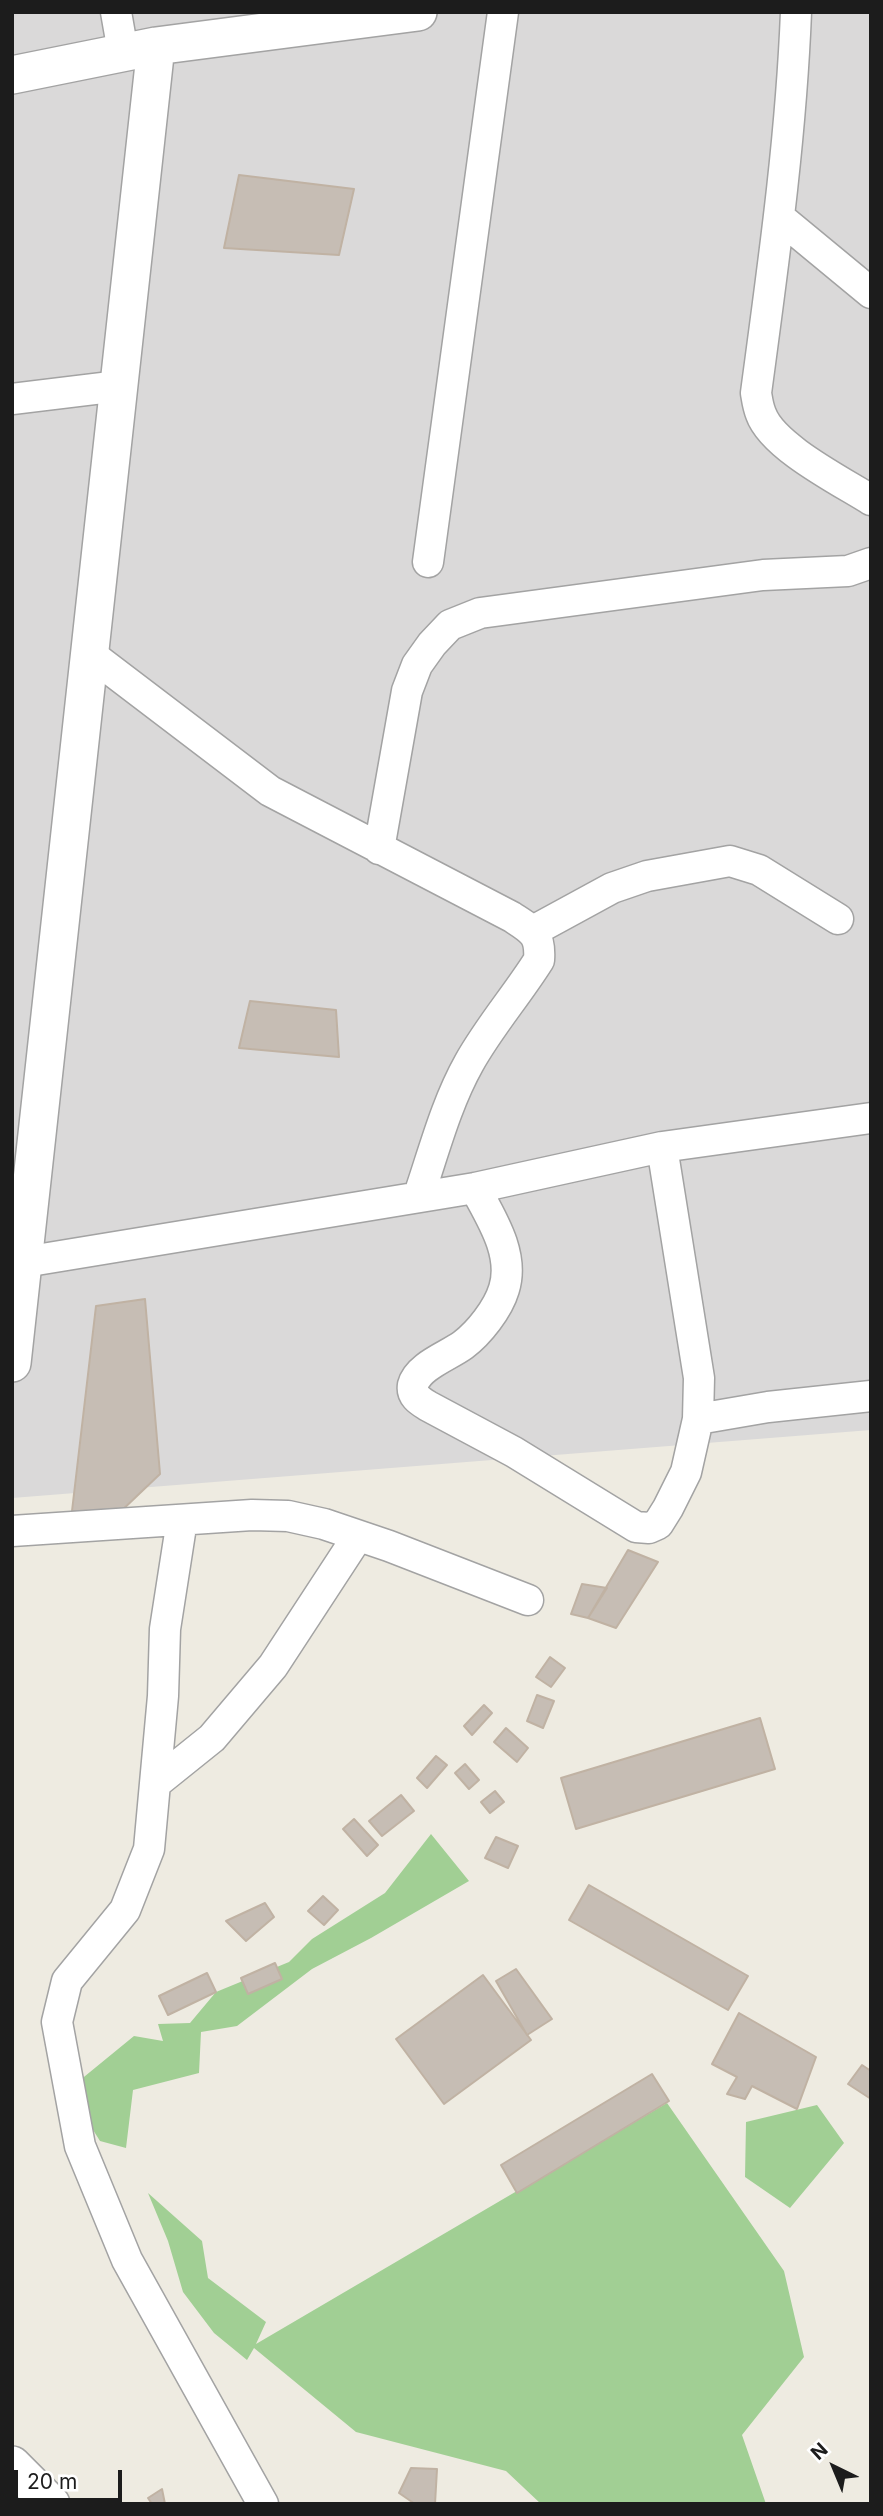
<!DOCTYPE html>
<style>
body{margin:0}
#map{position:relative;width:883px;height:2516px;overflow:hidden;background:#eeebe1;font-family:Inter,sans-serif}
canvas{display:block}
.frame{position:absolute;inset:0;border:14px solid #1c1c1c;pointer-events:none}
.north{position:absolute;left:799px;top:2432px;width:70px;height:70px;-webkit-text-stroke:5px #fff;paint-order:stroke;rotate:317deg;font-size:19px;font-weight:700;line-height:28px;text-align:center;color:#1c1c1c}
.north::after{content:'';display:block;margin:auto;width:24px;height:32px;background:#1c1c1c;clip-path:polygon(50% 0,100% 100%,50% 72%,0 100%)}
.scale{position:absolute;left:14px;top:2470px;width:108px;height:32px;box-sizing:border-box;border:4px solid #1c1c1c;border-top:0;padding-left:9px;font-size:21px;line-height:24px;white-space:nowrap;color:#1c1c1c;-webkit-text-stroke:5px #fff;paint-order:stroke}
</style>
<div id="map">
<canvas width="883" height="2516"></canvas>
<div class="frame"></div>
<div class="north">N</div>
<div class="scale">20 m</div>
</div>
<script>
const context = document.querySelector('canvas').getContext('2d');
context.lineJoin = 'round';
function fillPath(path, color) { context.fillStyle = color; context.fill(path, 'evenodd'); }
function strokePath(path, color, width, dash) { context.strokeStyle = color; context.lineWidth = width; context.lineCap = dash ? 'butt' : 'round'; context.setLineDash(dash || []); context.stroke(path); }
const residential = new Path2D(`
 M 12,12 L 871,12 L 871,1430 L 12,1498 Z`);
const forest = new Path2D(`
 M 431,1834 L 469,1881 L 371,1938 L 312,1969 L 237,2026 L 201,2032 L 199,2073 L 133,2090 L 126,2148 L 100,2141 L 68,2090 L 134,2036 L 163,2041 L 158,2024 L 190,2023 L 216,1992 L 289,1962 L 312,1939 L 385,1893 Z
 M 667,2103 L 784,2271 L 804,2357 L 742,2435 L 766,2504 L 541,2504 L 506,2471 L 356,2432 L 254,2348 L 247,2360 L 214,2333 L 183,2292 L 168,2241 L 148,2193 L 202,2241 L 208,2278 L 266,2322 L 256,2344 Z
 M 817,2105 L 844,2143 L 790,2208 L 745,2177 L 746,2122 Z`);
const building = new Path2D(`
 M 239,175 L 354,189 L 339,255 L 224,248 Z
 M 250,1001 L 336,1010 L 339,1057 L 239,1048 Z
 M 145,1299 L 160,1474 L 117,1515 L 72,1511 L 96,1306 Z
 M 628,1550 L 658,1562 L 616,1628 L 588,1618 Z
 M 582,1584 L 607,1588 L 588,1618 L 571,1614 Z
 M 550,1657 L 565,1668 L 551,1687 L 536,1677 Z
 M 537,1695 L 554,1701 L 543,1728 L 527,1721 Z
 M 484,1705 L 492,1713 L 472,1735 L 464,1726 Z
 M 760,1718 L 775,1769 L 576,1829 L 561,1778 Z
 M 506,1728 L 528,1748 L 517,1762 L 494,1742 Z
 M 436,1756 L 447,1765 L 427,1788 L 417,1778 Z
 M 465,1764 L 479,1780 L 469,1789 L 455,1773 Z
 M 495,1791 L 504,1802 L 490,1813 L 481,1802 Z
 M 401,1795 L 414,1811 L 382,1836 L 369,1821 Z
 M 354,1819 L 378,1845 L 367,1856 L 343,1829 Z
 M 496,1837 L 518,1846 L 508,1868 L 485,1858 Z
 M 589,1885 L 748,1976 L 728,2010 L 569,1920 Z
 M 323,1896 L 338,1910 L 324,1925 L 308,1911 Z
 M 265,1903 L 274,1917 L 246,1941 L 226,1921 Z
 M 275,1963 L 282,1979 L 248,1994 L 241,1978 Z
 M 516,1969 L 552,2019 L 527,2035 L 496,1981 Z
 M 207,1973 L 216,1992 L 168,2015 L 159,1996 Z
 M 483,1975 L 531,2040 L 444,2104 L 396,2039 Z
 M 739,2013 L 816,2057 L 797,2109 L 752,2086 L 745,2099 L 727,2094 L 737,2077 L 712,2064 Z
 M 862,2065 L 871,2071 L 871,2099 L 848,2084 Z
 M 652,2074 L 669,2101 L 517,2193 L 501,2165 Z
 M 411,2468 L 437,2469 L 435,2504 L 415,2504 L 399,2493 Z
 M 162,2489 L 165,2504 L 152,2504 L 148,2498 Z`);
const minor = new Path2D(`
 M 116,12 L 123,52
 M 796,12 C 791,140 773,266 756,393 C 757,399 758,407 761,414 C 773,447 841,481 871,500
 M 779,217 L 871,293
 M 12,399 L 119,386
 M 428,562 L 503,12
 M 90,654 L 270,791 L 512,917 C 532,930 541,934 539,960 C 517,995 489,1027 469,1063 C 446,1104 434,1151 419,1195
 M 379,849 L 407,691 L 417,665 L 432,644 L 450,625 L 480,613 L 763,575 L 848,571 L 871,563
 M 533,931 L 612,888 L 647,876 L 730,861 L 759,870 L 838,919
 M 662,1147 L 871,1118
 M 475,1188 C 491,1218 515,1254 504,1289 C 498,1309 479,1333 463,1345 C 448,1356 418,1366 413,1385 C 411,1396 420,1401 428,1406 L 514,1452 L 636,1527 L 649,1528 L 658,1524 L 668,1508 L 686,1472 L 698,1419 L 768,1407 L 871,1396
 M 24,1262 L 475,1188 L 662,1147 L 699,1378 L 698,1419
 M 182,1520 L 165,1629 L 163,1696 L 149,1849 L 125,1910 L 67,1981 L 57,2022 L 80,2146 L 127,2260 L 263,2504
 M 12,1531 L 252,1515 L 288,1516 L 324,1524 L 389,1546 L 528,1600
 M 156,1783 L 212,1738 L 273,1666 L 358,1536`);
const tertiary = new Path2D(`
 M 12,75 L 156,46 L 418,12
 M 12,1363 L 156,46
 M 12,2465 L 51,2504`);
fillPath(residential, '#dad9d9');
fillPath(forest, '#a1cf94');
fillPath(building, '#c6bdb4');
strokePath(building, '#c0b2a3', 2);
strokePath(minor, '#a3a3a3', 33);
strokePath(tertiary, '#a3a3a3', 40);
strokePath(minor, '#fff', 30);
strokePath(tertiary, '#fff', 37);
</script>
